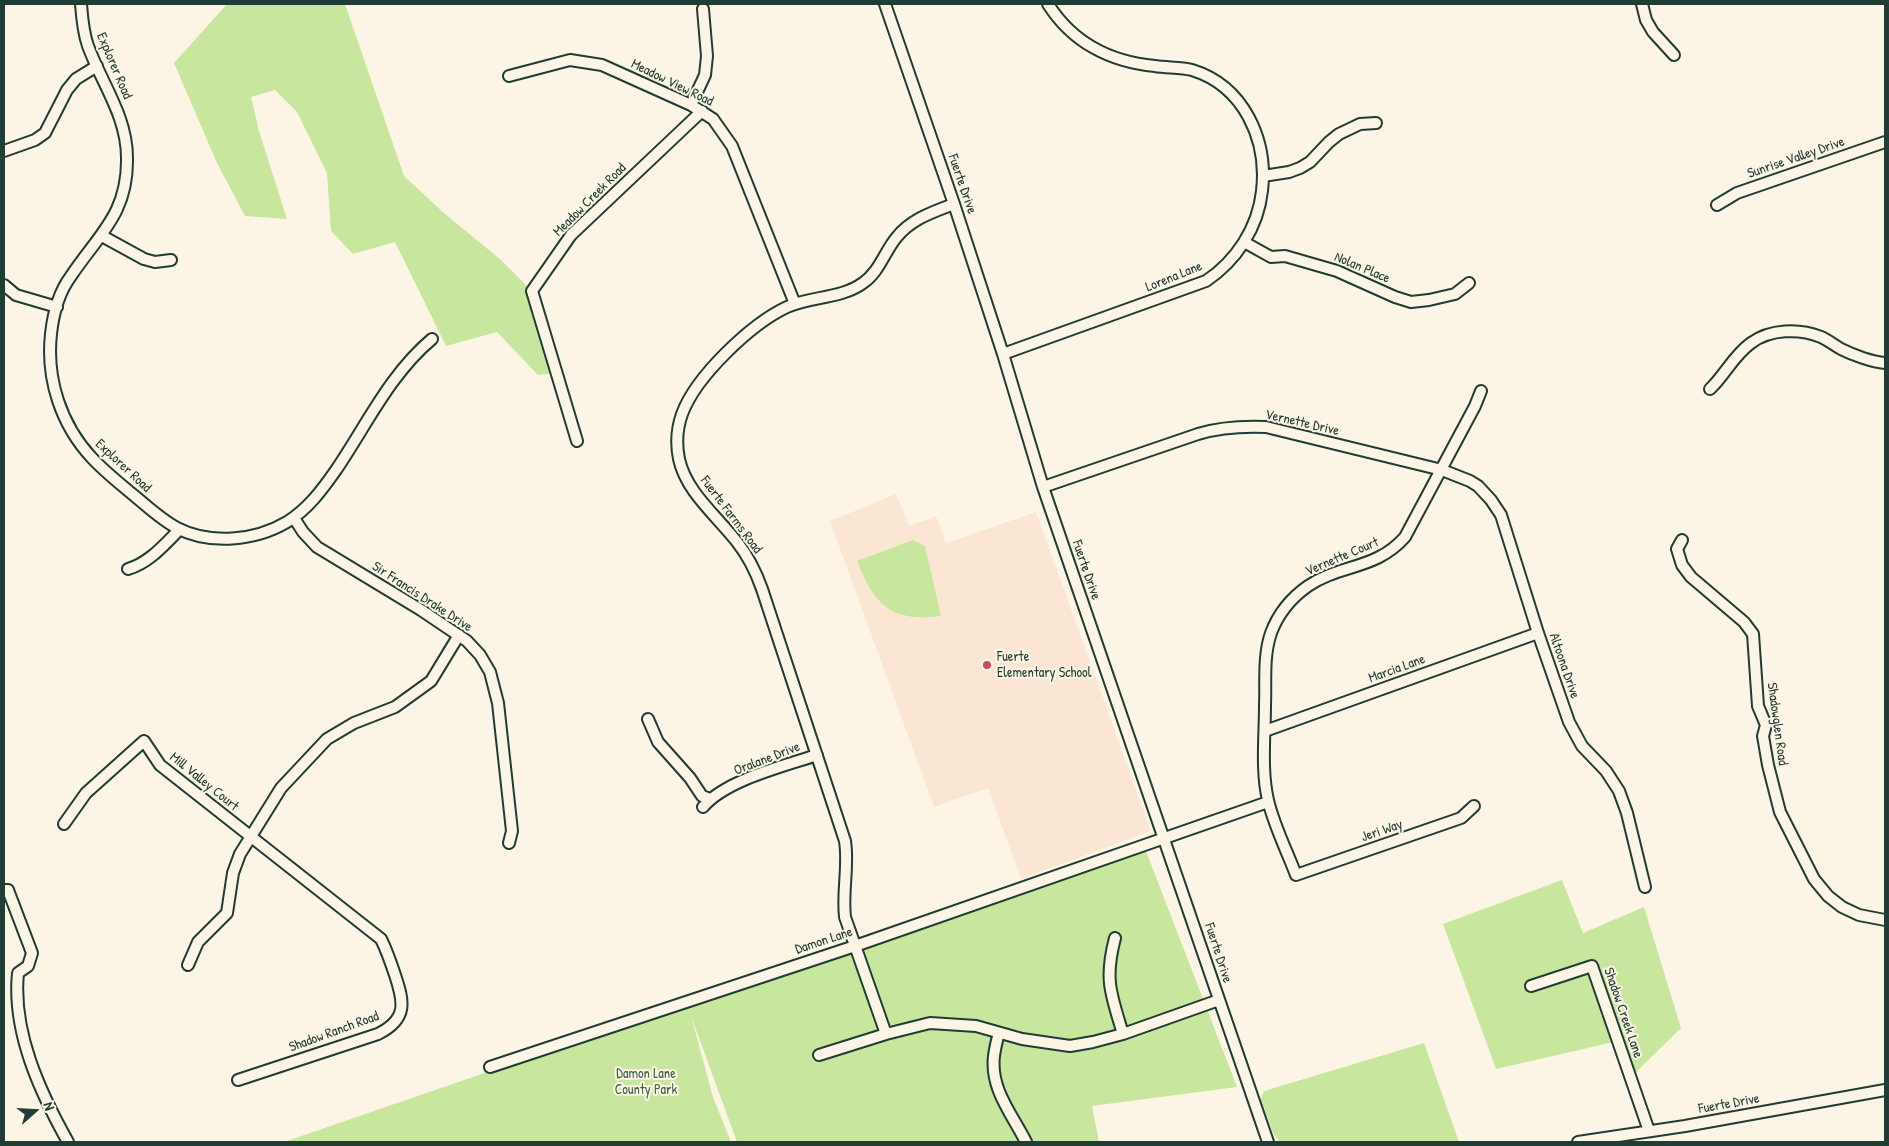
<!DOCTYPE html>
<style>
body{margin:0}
#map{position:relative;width:1889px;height:1146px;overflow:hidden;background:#fcf5e5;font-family:"Patrick Hand",sans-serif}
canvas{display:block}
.frame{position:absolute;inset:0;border:5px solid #1f3d34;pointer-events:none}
.north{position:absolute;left:10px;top:1086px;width:50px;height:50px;-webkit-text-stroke:4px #fcf5e5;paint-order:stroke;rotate:71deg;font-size:14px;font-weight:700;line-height:20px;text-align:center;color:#1f3d34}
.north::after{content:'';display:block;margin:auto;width:18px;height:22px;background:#1f3d34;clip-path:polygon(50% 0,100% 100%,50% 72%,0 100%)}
</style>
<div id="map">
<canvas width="1889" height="1146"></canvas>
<div class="frame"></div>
<div class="north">N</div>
</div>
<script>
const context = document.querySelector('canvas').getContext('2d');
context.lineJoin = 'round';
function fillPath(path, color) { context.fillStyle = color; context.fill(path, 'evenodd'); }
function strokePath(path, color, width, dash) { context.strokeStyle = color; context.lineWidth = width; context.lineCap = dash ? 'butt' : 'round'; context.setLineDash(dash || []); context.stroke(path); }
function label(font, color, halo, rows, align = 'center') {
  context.font = font + ' "Patrick Hand",sans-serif'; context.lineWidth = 4; context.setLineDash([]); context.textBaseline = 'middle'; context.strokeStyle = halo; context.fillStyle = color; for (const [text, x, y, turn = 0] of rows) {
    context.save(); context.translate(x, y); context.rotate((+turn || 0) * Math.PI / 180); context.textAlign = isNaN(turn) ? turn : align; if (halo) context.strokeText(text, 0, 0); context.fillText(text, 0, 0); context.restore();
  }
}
const built = new Path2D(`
 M 896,494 L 909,526 L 936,516 L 946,543 L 1036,512 L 1151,831 L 1021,879 L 988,788 L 934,807 L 830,521 Z`);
const green = new Path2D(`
 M 227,4 L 345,4 L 404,176 L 445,214 L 500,259 L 532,291 L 557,373 L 538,375 L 497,332 L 446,346 L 395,242 L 353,254 L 331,231 L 327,173 L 297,112 L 275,90 L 251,97 L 259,131 L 287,219 L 245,216 L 217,163 L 174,63 Z
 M 913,540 L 925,546 L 941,616 C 891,622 875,606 857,561 Z
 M 1144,846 L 1237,1087 L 1092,1106 L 1099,1142 L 737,1142 L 691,1016 L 713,1097 L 731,1142 L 284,1142 Z
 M 1562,880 L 1583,933 L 1644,907 L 1681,1028 L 1630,1078 L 1618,1041 L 1496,1069 L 1443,924 Z
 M 1424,1043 L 1459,1142 L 1280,1142 L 1274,1135 L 1261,1099 L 1264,1091 Z`);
const minor = new Path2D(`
 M 81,4 C 82,18 83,32 88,46 C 102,84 127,116 127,158 C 128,214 99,234 71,276 C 59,292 53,315 51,334 C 46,379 61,425 92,458 C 104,471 118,482 131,493 C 146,505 160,519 177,528 C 210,545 255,541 287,522 C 308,509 322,490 336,470 C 366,426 390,374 432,339
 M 885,4 L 954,204 L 1003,354 L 1043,487 L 1268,1142
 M 1642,4 L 1646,20 L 1653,32 L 1674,55
 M 509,76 L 570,60 L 602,65 L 691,105 L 713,119 L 732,146 L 795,304
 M 691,105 L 705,75 L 707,56 L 703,9
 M 4,151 L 35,140 L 45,133 L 67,90 L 76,79 L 97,66
 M 1263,176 L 1289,172 L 1300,168 L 1310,162 L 1329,142 L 1339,134 L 1360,124 L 1376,123
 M 1717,205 L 1737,193 L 1885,142
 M 102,236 L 144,259 L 155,262 L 171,260
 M 1244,242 L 1271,257 L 1285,256 L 1337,271 L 1395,297 L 1411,302 L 1429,300 L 1455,294 L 1469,283
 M 4,285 L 16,295 L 57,307
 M 1003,354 L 1206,281 C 1236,261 1258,228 1262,191 C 1268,140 1244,86 1192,70 C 1180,67 1167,68 1155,66 C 1110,62 1072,42 1048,4
 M 1710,389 C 1725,375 1733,356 1751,343 C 1770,329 1799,328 1821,337 C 1828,340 1834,345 1841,349 C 1853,355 1872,362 1885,363
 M 577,441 L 532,291 L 571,235 L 702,111
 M 1043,487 L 1198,434 C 1221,427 1242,426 1266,427 L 1442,470 L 1470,481 L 1478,486 L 1491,500 L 1501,515 L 1538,633 L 1569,722 L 1582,746 L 1606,771 L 1619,791 L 1627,813 L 1645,887
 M 294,518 L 303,532 L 317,547 L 421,610 L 467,641 L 480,655 L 490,672 L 498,703 L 512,831 L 509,843
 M 1682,540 L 1677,549 L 1682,565 L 1691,577 L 1744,622 L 1753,634 L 1758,706 L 1766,725 L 1763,736 L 1768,765 L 1780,812 L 1814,879 L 1828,896 L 1842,907 L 1859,915 L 1885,920
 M 128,569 C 149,563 164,545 179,530
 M 648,719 L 658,742 L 690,778 L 702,796 L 710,799
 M 1265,731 L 1538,633
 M 1474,806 L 1461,818 L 1296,875 C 1287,851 1274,826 1268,800 C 1261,770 1265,736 1265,705 C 1266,682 1263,656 1271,633 C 1278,614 1291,598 1308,586 C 1340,564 1376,570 1405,537 L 1475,406 L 1481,391
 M 703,807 C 726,780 784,766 817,755
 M 64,824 L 86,793 L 144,741 L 160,765 L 381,939 C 387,951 391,963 395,975 C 404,1002 408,1019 378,1034 L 238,1080
 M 4,890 L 8,890 L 32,953 L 28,966 L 18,973 C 12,1032 40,1092 68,1142
 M 1115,938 C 1104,980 1111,994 1123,1034
 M 188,965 L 198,942 L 227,913 L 233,873 L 240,854 L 281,788 L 327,739 L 354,723 L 395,707 L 431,681 L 459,635
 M 1531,986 L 1592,966 L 1649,1131
 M 999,1033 C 997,1040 995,1048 994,1056 C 990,1089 1012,1114 1026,1142
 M 886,1034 L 845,917 C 842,891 849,867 845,841 L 762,589 C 756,572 748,556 737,542 C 717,516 686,492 679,459 C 676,444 677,428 682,414 C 696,376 751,324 787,307 C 811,296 841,299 863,283 C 879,272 884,253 896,238 C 911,219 933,212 954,204
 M 819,1055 L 886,1034 L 930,1023 L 976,1026 L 1022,1039 L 1070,1046 L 1093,1042 L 1123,1034 L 1219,1000
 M 490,1067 L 855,946 L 1268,802
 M 1578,1142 L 1685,1126 L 1885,1090`);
const markers = [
 [987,665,5,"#d1495b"]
];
const streetNames = [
 ["Explorer Road",114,66,67],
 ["Meadow View Road",672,83,26],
 ["Sunrise Valley Drive",1796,158,-19],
 ["Fuerte Drive",962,184,71],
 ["Meadow Creek Road",590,200,-45],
 ["Nolan Place",1362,268,23],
 ["Lorena Lane",1174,277,-22],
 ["Vernette Drive",1302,423,13],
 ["Explorer Road",123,466,43],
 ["Fuerte Farms Road",731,515,53],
 ["Vernette Court",1342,557,-23],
 ["Fuerte Drive",1086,570,71],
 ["Sir Francis Drake Drive",422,597,33],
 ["Altoona Drive",1564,666,71],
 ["Marcia Lane",1397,669,-20],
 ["Shadowglen Road",1777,724,82],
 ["Oralane Drive",767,759,-21],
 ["Mill Valley Court",204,782,39],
 ["Jeri Way",1382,831,-19],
 ["Damon Lane",824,941,-18],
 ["Fuerte Drive",1218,953,72],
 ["Shadow Creek Lane",1623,1013,71],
 ["Shadow Ranch Road",334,1032,-20],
 ["Fuerte Drive",1729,1104,-10]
];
const poiNames = [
 ["Fuerte",997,657],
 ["Elementary School",997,673]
];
const parkNames = [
 ["Damon Lane",646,1074],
 ["County Park",646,1090]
];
fillPath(built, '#fbe6d4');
fillPath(green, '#c8e69d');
strokePath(minor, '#1f3d34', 14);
strokePath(minor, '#fcf5e5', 10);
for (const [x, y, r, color] of markers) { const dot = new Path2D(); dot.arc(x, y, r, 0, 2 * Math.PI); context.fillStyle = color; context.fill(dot); strokePath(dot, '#fcf5e5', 2); }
label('14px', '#1f3d34', '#fcf5e5', streetNames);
label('14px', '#1f3d34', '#fcf5e5', poiNames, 'left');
label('14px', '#415f49', '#fcf5e5', parkNames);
</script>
